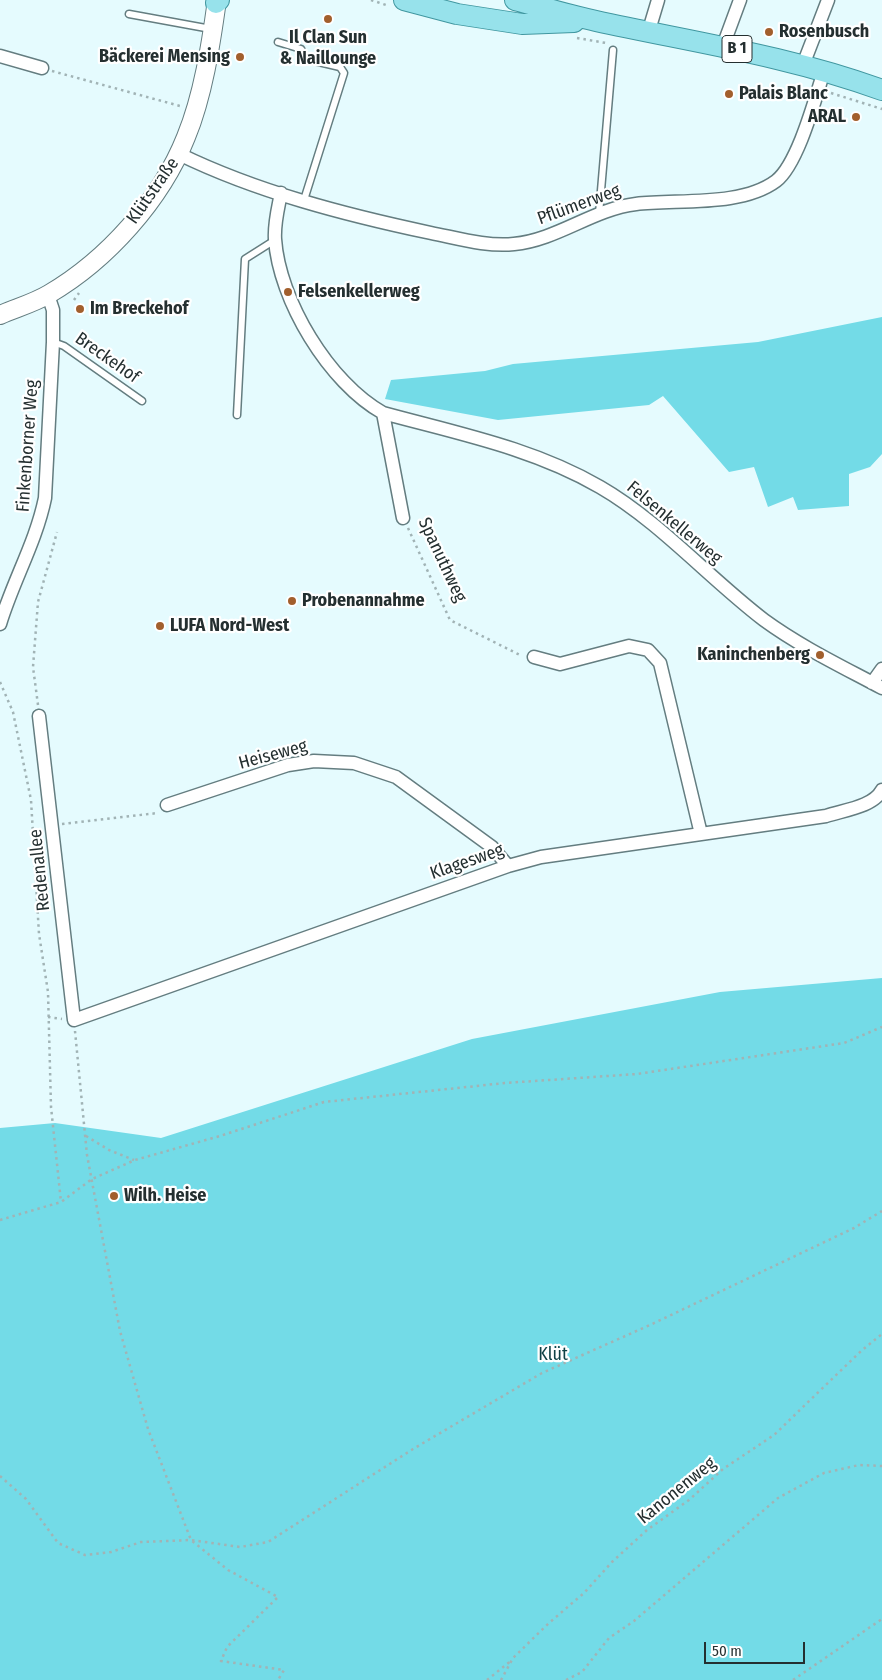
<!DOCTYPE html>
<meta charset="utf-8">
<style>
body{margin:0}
#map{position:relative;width:882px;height:1680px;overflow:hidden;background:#e5fbfe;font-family:"Fira Sans Condensed",sans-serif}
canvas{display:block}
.scale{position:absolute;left:704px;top:1642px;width:101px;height:22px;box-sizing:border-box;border:2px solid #242f30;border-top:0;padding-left:6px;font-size:15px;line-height:18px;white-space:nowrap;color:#242f30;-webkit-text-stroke:4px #fff;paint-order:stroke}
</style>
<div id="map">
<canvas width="882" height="1680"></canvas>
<div class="scale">50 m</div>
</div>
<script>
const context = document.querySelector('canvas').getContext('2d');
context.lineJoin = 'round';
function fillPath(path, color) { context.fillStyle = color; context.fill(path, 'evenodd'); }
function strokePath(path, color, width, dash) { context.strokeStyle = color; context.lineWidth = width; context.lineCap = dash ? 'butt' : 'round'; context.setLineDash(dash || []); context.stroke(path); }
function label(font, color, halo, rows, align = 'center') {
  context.font = font + ' "Fira Sans Condensed",sans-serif'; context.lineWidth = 4.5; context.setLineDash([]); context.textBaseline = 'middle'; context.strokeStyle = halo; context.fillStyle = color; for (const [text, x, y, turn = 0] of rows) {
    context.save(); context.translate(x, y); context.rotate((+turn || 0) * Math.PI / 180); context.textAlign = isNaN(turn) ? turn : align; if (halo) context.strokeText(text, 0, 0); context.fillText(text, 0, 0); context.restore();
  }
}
const forest = new Path2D(`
 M 882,317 L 882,454 L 870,467 L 849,474 L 849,506 L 798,510 L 793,497 L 768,507 L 754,467 L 729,472 L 663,396 L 649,405 L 498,420 L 385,399 L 391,380 L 485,371 L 513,364 L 758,342 Z
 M 882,978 L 882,1680 L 0,1680 L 0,1128 L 55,1123 L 161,1138 L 472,1039 L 720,992 Z`);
const path = new Path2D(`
 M 371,0 L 389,6
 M 577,38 L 606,43
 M 52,71 L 180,106
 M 831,93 L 882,109
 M 74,300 L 79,293
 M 408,528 L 450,620 L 522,656
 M 0,682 L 13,712 L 31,800 L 39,934 L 48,992 L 51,1107 L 61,1202
 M 38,705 L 33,667 L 38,602 L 57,532
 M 62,824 L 158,813
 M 48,1017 L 62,1019
 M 75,1031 L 87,1155 L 120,1331 L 148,1429 L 191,1540 L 228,1570 L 278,1597 L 227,1647 L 221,1661 L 284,1670 L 278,1680
 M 86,1136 L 109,1150 L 134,1160
 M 0,1220 L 61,1202 L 92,1179 L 135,1160 L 220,1136 L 324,1102 L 505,1083 L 637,1074 L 844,1043 L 882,1027
 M 0,1476 L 26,1499 L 58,1543 L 85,1555 L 111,1552 L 141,1542 L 191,1540 L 240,1547 L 268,1542 L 413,1449 L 542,1373 L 650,1325 L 854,1228 L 882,1211
 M 487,1680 L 512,1660
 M 501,1680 L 513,1658 L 549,1623 L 584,1593 L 612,1562 L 647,1530 L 689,1500 L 723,1469 L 774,1435 L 861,1351 L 882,1334
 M 566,1680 L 582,1672 L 609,1638 L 634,1621 L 778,1498 L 824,1473 L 859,1465 L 882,1466
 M 793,1680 L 882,1619`);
const service = new Path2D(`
 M 129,14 L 211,29
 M 278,42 L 301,49 L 306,59 L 340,67 L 344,73 L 304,200
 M 599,214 L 613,50
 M 53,342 L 64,346 L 142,401
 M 237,415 L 245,259 L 275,240`);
const minor = new Path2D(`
 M 649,30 L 658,0
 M 723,46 L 740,0
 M 0,56 L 42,68
 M 803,65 L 828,0
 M 179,154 C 257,192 346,215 431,233 C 457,238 487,247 514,244 C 557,240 593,209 636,204 C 678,199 741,207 776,181 C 798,164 815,99 824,71
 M 281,193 C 278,209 274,223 275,239 C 279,300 329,383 383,413 C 456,433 533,448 600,487 C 659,521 709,578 764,620 C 801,647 843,667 882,688
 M 383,413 L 403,518
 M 0,624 C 13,581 36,542 45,498 L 53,342 L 53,310 L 48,295
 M 534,657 L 560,664 L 629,646 L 648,650 L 660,663 L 701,834
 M 872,683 L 882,669
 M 39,716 L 74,1020 L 508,866 L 541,857 L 826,816 C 844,810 873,807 882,790
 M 167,805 L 288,765 L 314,761 L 354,763 L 396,777 L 492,847 L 508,866`);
const secondary = new Path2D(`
 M 0,315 C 16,308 34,303 49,294 C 107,260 161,200 186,137 C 203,96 211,44 217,0`);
const primary = new Path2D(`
 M 404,0 L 457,14 L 522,24 L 574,22
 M 515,0 C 542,7 569,15 596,21 C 692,42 789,56 882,90
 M 216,3 L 219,0`);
const markers = [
 [328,19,5,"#a25f2d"],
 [769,32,5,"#a25f2d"],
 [240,57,5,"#a25f2d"],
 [729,94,5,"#a25f2d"],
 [856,117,5,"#a25f2d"],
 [288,292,5,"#a25f2d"],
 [80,309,5,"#a25f2d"],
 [292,601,5,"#a25f2d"],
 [160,626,5,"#a25f2d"],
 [820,655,5,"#a25f2d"],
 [114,1196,5,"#a25f2d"]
];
const shields = [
 [737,49,30]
];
const shieldNames = [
 ["B 1",737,49]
];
const poiNames = [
 ["Rosenbusch",779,32],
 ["Il Clan Sun",328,38,"center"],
 ["& Naillounge",328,59,"center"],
 ["Bäckerei Mensing",230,57,"right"],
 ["Palais Blanc",739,94],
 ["ARAL",846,117,"right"],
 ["Felsenkellerweg",298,292],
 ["Im Breckehof",90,309],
 ["Probenannahme",302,601],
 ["LUFA Nord-West",170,626],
 ["Kaninchenberg",810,655,"right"],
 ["Wilh. Heise",124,1196]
];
const streetNames = [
 ["Klütstraße",153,191,-55],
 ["Pflümerweg",579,205,-20],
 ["Breckehof",107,358,35],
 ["Finkenborner Weg",28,446,-86],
 ["Felsenkellerweg",674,523,40],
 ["Spanuthweg",442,560,65],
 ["Heiseweg",273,755,-15],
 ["Klagesweg",467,862,-19],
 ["Redenallee",40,870,-96],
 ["Kanonenweg",677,1491,-39]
];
const parkNames = [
 ["Klüt",553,1355]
];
fillPath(forest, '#73dbe7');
strokePath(service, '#647d80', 9);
strokePath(minor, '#647d80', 15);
strokePath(secondary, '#647d80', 20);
strokePath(primary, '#4197a0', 22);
strokePath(path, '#a1b3b5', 2.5, [2.5, 4]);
strokePath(service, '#fff', 6);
strokePath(minor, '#fff', 12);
strokePath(secondary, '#fff', 18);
strokePath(primary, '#97e2eb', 20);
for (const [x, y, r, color] of markers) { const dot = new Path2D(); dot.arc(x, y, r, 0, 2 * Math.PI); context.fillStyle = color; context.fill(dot); strokePath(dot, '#fff', 2); }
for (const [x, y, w] of shields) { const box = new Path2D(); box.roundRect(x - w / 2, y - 13.5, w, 27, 4); context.fillStyle = '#fff'; context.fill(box); strokePath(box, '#242f30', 1); }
label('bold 16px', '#242f30', null, shieldNames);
label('bold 18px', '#242f30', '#fff', poiNames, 'left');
label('18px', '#242f30', '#fff', streetNames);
label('18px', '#0f4146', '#fff', parkNames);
</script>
